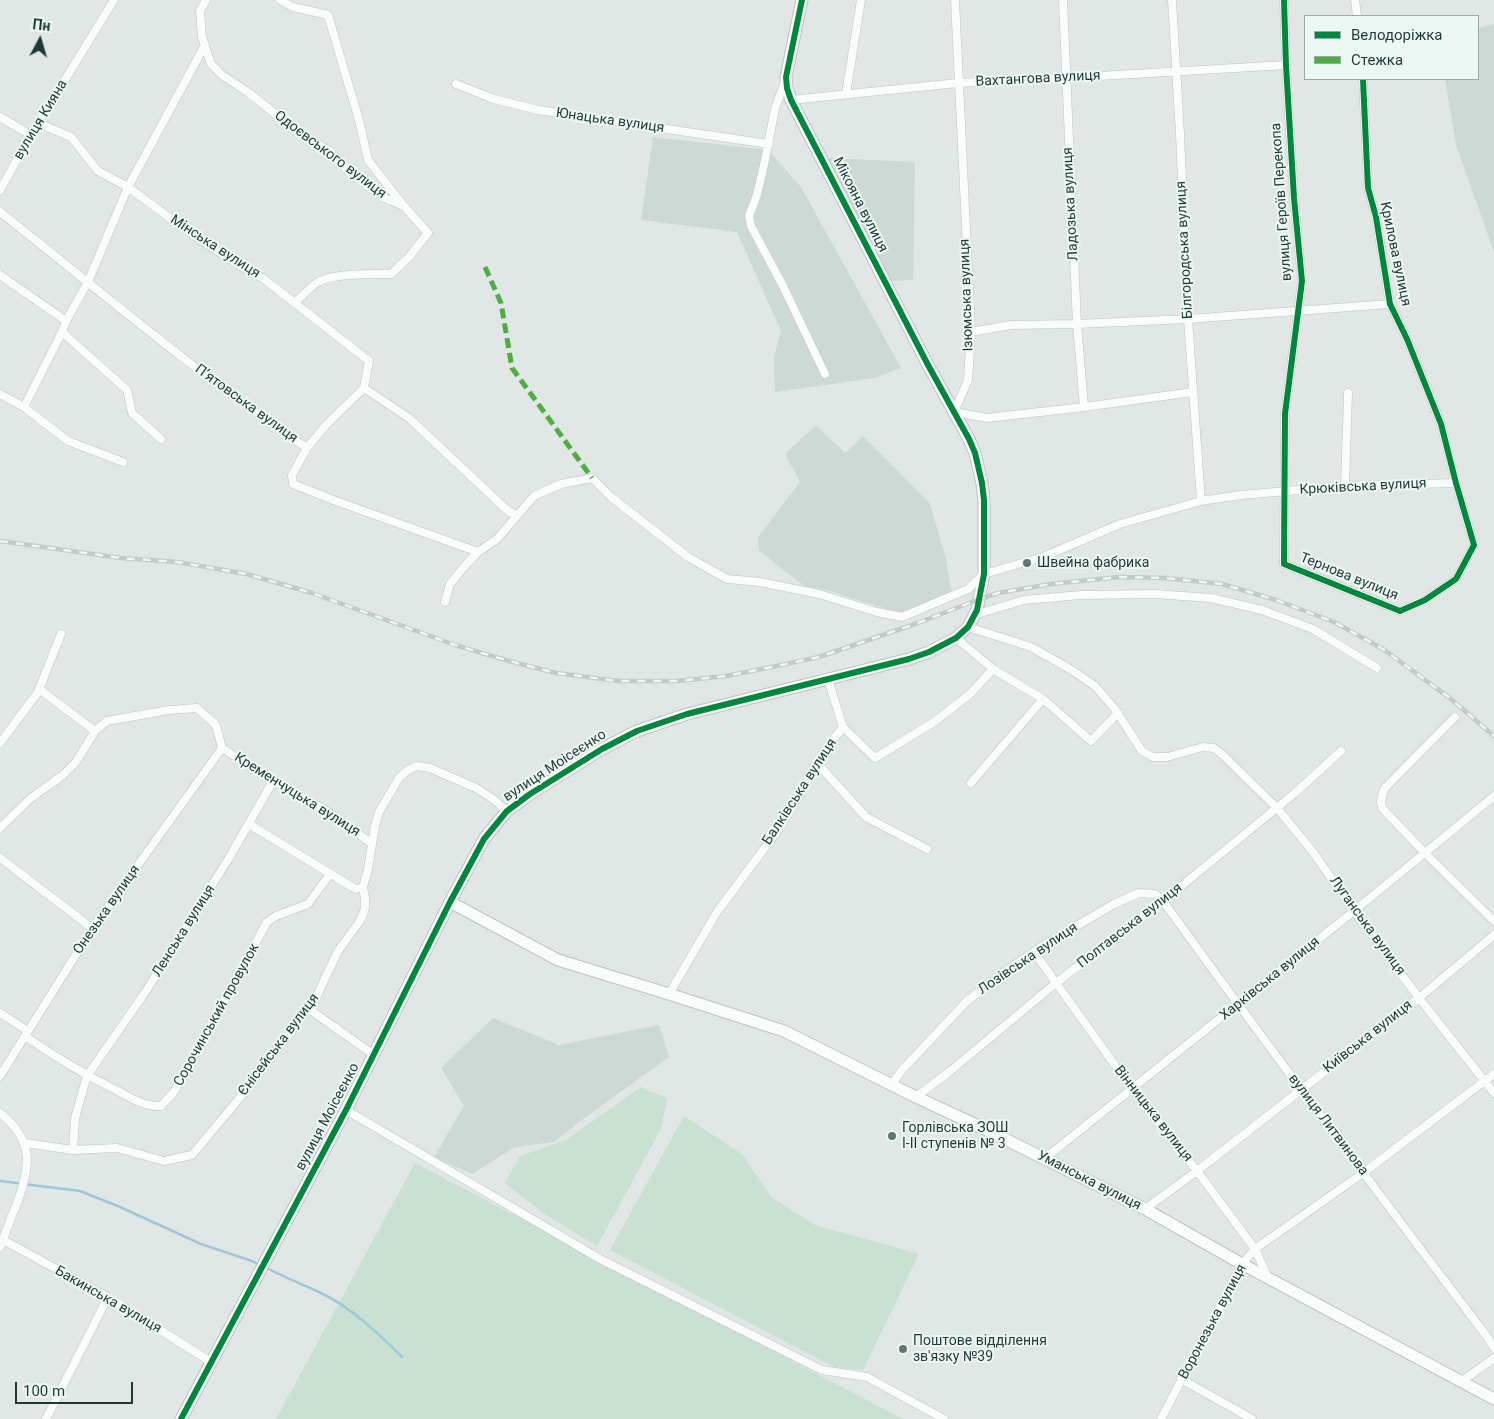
<!DOCTYPE html>
<meta charset="utf-8">
<style>
body{margin:0}
#map{position:relative;width:1494px;height:1419px;overflow:hidden;background:#e0e7e5;font-family:Roboto,sans-serif}
canvas{display:block}
.legend{position:absolute;left:1304px;top:15px;width:175px;height:65px;box-sizing:border-box;background:#edf7f3;border:1px solid #9aaba7;margin:0;padding:6px 9px;list-style:none;font-size:15px;color:#1e3a36}
.legend li{display:flex;align-items:center;gap:10px;height:25px}
.legend b{width:25px;border:1px solid #9aaba7}
.north{position:absolute;left:15px;top:15px;width:50px;height:50px;-webkit-text-stroke:4px #edf7f3;paint-order:stroke;rotate:6deg;font-size:14px;font-weight:700;line-height:20px;text-align:center;color:#1e3a36}
.north::after{content:'';display:block;margin:auto;width:18px;height:22px;background:#1e3a36;clip-path:polygon(50% 0,100% 100%,50% 72%,0 100%)}
.scale{position:absolute;left:15px;top:1382px;width:118px;height:22px;box-sizing:border-box;border:2px solid #1e3a36;border-top:0;padding-left:6px;font-size:15px;line-height:18px;white-space:nowrap;color:#1e3a36;-webkit-text-stroke:4px #edf7f3;paint-order:stroke}
</style>
<div id="map">
<canvas width="1494" height="1419"></canvas>
<ul class="legend">
<li><b style="height:6px;background:#00873e"></b>Велодоріжка</li>
<li><b style="height:6px;background:#52ac45"></b>Стежка</li>
</ul>
<div class="north">Пн</div>
<div class="scale">100 m</div>
</div>
<script>
const context = document.querySelector('canvas').getContext('2d');
context.lineJoin = 'round';
function fillPath(path, color) { context.fillStyle = color; context.fill(path, 'evenodd'); }
function strokePath(path, color, width, dash) { context.strokeStyle = color; context.lineWidth = width; context.lineCap = dash ? 'butt' : 'round'; context.setLineDash(dash || []); context.stroke(path); }
function label(font, color, halo, rows, align = 'center') {
  context.font = font + ' Roboto,sans-serif'; context.lineWidth = 4; context.setLineDash([]); context.textBaseline = 'middle'; context.strokeStyle = halo; context.fillStyle = color; for (const [text, x, y, turn = 0] of rows) {
    context.save(); context.translate(x, y); context.rotate((+turn || 0) * Math.PI / 180); context.textAlign = isNaN(turn) ? turn : align; if (halo) context.strokeText(text, 0, 0); context.fillText(text, 0, 0); context.restore();
  }
}
const built = new Path2D(`
 M 1494,24 L 1494,252 L 1456,145 L 1445,79 L 1478,79 L 1478,28 Z
 M 653,137 L 768,150 L 801,187 L 901,368 L 874,378 L 775,392 L 774,356 L 781,331 L 737,232 L 641,220 Z
 M 828,158 L 915,162 L 913,280 L 890,281 Z
 M 816,425 L 845,453 L 863,436 L 930,504 L 946,559 L 951,591 L 902,614 L 827,590 L 806,587 L 759,551 L 758,537 L 800,482 L 785,454 Z
 M 493,1018 L 559,1045 L 659,1025 L 669,1057 L 579,1122 L 554,1142 L 515,1147 L 472,1174 L 434,1157 L 464,1106 L 441,1068 Z`);
const green = new Path2D(`
 M 641,1087 L 667,1098 L 661,1129 L 597,1246 L 543,1213 L 505,1183 L 520,1156 L 566,1140 Z
 M 684,1116 L 742,1154 L 771,1197 L 815,1225 L 919,1254 L 863,1370 L 834,1367 L 610,1250 Z
 M 415,1163 L 903,1419 L 276,1419 Z`);
const stream = new Path2D(`
 M 0,1181 L 80,1191 L 120,1207 L 201,1244 L 252,1261 L 260,1265
 M 265,1267 C 283,1277 302,1284 321,1293 C 352,1308 378,1333 402,1357`);
const street = new Path2D(`
 M 206,0 L 200,11 L 202,37 L 211,64 L 222,75 L 249,93 L 303,136 L 330,151 L 349,172 L 382,197 L 404,206 L 428,233 L 409,257 L 391,274 C 374,274 332,273 318,282 C 309,288 302,297 294,303
 M 280,0 L 293,7 L 328,15 L 359,120 L 368,160 L 403,205
 M 955,0 L 971,332 L 968,380 L 954,412 L 987,418 L 1084,407 L 1193,392
 M 1063,0 L 1077,324 L 1084,407
 M 1172,0 L 1180,134 L 1188,319 L 1201,501
 M 1284,0 L 1286,65 L 1294,198 L 1302,281 L 1285,414 L 1284,564 L 1400,611 L 1425,600 L 1456,579 L 1474,545 L 1456,483 L 1441,424 L 1407,339 L 1390,304 L 1376,217 L 1368,188 L 1363,79
 M 1355,0 L 1357,16
 M 785,81 L 775,109 L 764,165 L 757,195 L 749,216 L 751,226 L 783,286 L 825,374
 M 456,84 L 494,99 L 538,110 L 769,144
 M 846,94 L 861,0
 M 791,100 L 958,83 L 1065,78 L 1286,65
 M 0,117 L 31,135
 M 38,123 L 71,137 L 98,171 L 128,187 L 183,228 L 235,263 L 264,279 L 369,361 L 364,388 L 326,425 L 307,448 L 292,475 L 293,484 L 336,501 L 478,552
 M 0,190 L 31,135 L 114,0
 M 0,212 C 101,292 200,376 307,448
 M 0,275 L 66,321
 M 62,332 L 127,390 L 132,413 L 161,439
 M 971,332 L 1011,325 L 1077,324 L 1188,319 L 1390,304
 M 364,388 L 409,418 L 508,511 L 517,515
 M 0,394 L 24,407 L 68,441 L 123,462
 M 24,407 L 62,332 L 66,321 L 88,282 L 128,187 L 205,45
 M 1345,486 L 1348,393
 M 445,602 L 450,584 L 463,568 L 478,552 L 497,539 L 534,496 L 561,484 L 592,478 L 611,497 L 688,557 L 727,579 L 760,582 L 819,594 L 877,612 L 902,617 L 968,589 L 984,574 L 1043,557 L 1120,524 L 1201,501 L 1241,495 L 1345,486 L 1456,483
 M 974,615 L 1024,600 L 1081,595 L 1155,594 L 1211,598 L 1262,610 L 1313,629 L 1377,668
 M 968,627 L 1031,647 L 1070,669 L 1095,686 L 1115,709 L 1142,751 L 1153,757 L 1167,757 L 1203,747 L 1214,748 L 1224,756 L 1277,808 L 1313,852 L 1354,911 L 1419,998 L 1494,1093
 M 956,638 L 993,669 L 1043,699 L 1091,741 L 1118,713
 M 828,679 L 843,727
 M 39,689 L 95,731
 M 1455,717 L 1384,789 L 1381,801 L 1382,808 L 1425,853 L 1494,921
 M 0,743 L 38,692 L 61,634
 M 222,748 L 273,781 L 325,810 L 371,843
 M 816,762 L 866,817 L 927,849
 M 971,783 L 1043,699
 M 249,824 L 352,887 L 356,889 L 363,887
 M 0,828 L 31,798 L 63,775 L 76,762 L 95,731 L 107,721 L 169,710 L 197,708 L 216,725 L 222,748
 M 0,858 L 92,928
 M 1034,952 L 1132,1089 L 1197,1171 L 1255,1249 L 1268,1278
 M 669,994 L 717,912 L 781,826 L 805,786 L 816,762 L 843,727 L 875,758 L 934,722 L 970,694 L 993,669
 M 309,1009 L 374,1055
 M 0,1013 L 28,1031
 M 25,1036 C 55,1057 85,1075 118,1091 C 131,1098 145,1107 161,1106 L 174,1092 L 267,922 L 276,916 L 308,904 L 330,874
 M 0,1076 L 92,929 L 222,748
 M 892,1084 L 902,1070 L 967,1001 L 1003,973 L 1041,947 L 1114,904 L 1139,893 L 1155,894 L 1163,901 C 1269,1048 1378,1193 1488,1338 L 1494,1348
 M 916,1097 L 949,1072 L 1056,983 L 1163,901 L 1295,793 L 1341,751
 M 346,1110 L 600,1259 L 822,1370 L 867,1377 L 944,1419
 M 0,1113 C 34,1140 31,1166 17,1203 C 11,1218 6,1232 0,1247
 M 25,1143 L 73,1150 L 117,1148 L 164,1161 L 192,1155 L 238,1100 L 314,1002 L 338,951 L 360,921 L 365,909 L 365,899 L 363,887 L 368,869 L 375,826 L 379,812 L 399,778 L 408,770 L 417,766 L 430,768 L 476,788 L 493,799 L 507,811
 M 73,1150 L 75,1118 L 87,1076 L 146,991 L 229,858 L 273,781
 M 1044,1159 L 1354,911 L 1494,796
 M 1145,1209 L 1197,1171 L 1419,998 L 1494,935
 M 3,1240 L 108,1297 L 211,1362
 M 1181,1379 L 1252,1419
 M 1462,1381 L 1494,1358
 M 46,1419 L 108,1297
 M 1161,1419 L 1242,1264 L 1255,1249 L 1363,1173 L 1494,1074`);
const secondary = new Path2D(`
 M 450,902 L 558,960 L 669,994 L 784,1031 L 916,1097 L 989,1131 L 1145,1209 L 1242,1264 L 1494,1399
 M 181,1419 L 346,1110 L 450,902 L 484,839 L 507,811 L 530,794 L 602,749 L 637,731 L 687,714 L 909,659 L 929,652 L 956,638 L 968,627 L 977,610 L 984,574 L 984,500 L 982,483 L 975,453 L 969,439 L 928,365 L 791,100 L 787,88 L 786,77 L 802,0`);
const rail = new Path2D(`
 M 0,541 L 121,558 L 177,562 L 247,574 L 312,593 L 455,645 L 509,661 L 556,673 L 618,681 L 677,681 L 726,676 L 772,667 L 819,657 L 915,624 L 980,599 L 998,593 L 1051,584 L 1119,577 L 1165,578 L 1222,584 L 1276,600 L 1334,622 L 1383,649 L 1451,699 L 1494,736`);
const quiet = new Path2D(`
 M 485,267 L 501,303 L 512,368 L 592,478`);
const cycleway = new Path2D(`
 M 1284,0 L 1286,65 L 1294,198 L 1302,281 L 1285,414 L 1284,564 L 1400,611 L 1425,600 L 1456,579 L 1474,545 L 1456,483 L 1441,424 L 1407,339 L 1390,304 L 1376,217 L 1368,188 L 1363,79
 M 181,1419 L 346,1110 L 450,902 L 484,839 L 507,811 L 530,794 L 602,749 L 637,731 L 687,714 L 909,659 L 929,652 L 956,638 L 968,627 L 977,610 L 984,574 L 984,500 L 982,483 L 975,453 L 969,439 L 928,365 L 791,100 L 787,88 L 786,77 L 802,0`);
const markers = [
 [1027,563,5,"#627773"],
 [892,1136,5,"#627773"],
 [903,1349,5,"#627773"]
];
const streetNames = [
 ["Вахтангова вулиця",1038,79,-3],
 ["вулиця Кияна",41,120,-59],
 ["Юнацька вулиця",610,121,8],
 ["Одоєвського вулиця",330,155,37],
 ["вулиця Героїв Перекопа",1282,202,-94],
 ["Ладозька вулиця",1071,204,-93],
 ["Мікояна вулиця",860,205,63],
 ["Мінська вулиця",215,247,33],
 ["Білгородська вулиця",1185,250,-93],
 ["Крилова вулиця",1395,254,78],
 ["Ізюмська вулиця",967,295,-92],
 ["П’ятовська вулиця",246,404,36],
 ["Крюківська вулиця",1363,487,-3],
 ["Тернова вулиця",1349,577,22],
 ["вулиця Моісеєнко",555,766,-33],
 ["Балківська вулиця",800,792,-57],
 ["Кременчуцька вулиця",297,795,32],
 ["Онезька вулиця",107,910,-55],
 ["Полтавська вулиця",1130,926,-38],
 ["Луганська вулиця",1367,926,54],
 ["Ленська вулиця",184,931,-58],
 ["Лозівська вулиця",1028,959,-34],
 ["Харківська вулиця",1270,979,-39],
 ["Сорочинський провулок",217,1015,-61],
 ["Київська вулиця",1368,1037,-38],
 ["Єнісейська вулиця",279,1045,-53],
 ["Вінницька вулиця",1153,1114,52],
 ["вулиця Моісеєнко",328,1117,-62],
 ["вулиця Литвинова",1328,1125,53],
 ["Уманська вулиця",1089,1181,27],
 ["Бакинська вулиця",108,1300,30],
 ["Воронезька вулиця",1213,1322,-62]
];
const poiNames = [
 ["Швейна фабрика",1037,563],
 ["Горлівська ЗОШ",902,1128],
 ["І-ІІ ступенів № 3",902,1144],
 ["Поштове відділення",913,1341],
 ["зв'язку №39",913,1357]
];
fillPath(built, '#cdd9d5');
fillPath(green, '#c8e1d3');
strokePath(stream, '#9ec8d8', 2.5);
strokePath(street, '#bdc4c2', 9);
strokePath(secondary, '#bcc5c2', 13);
strokePath(street, '#fafbfb', 8);
strokePath(secondary, '#fafbfb', 11);
strokePath(rail, '#c5c9c9', 4.5);
strokePath(rail, '#edf7f3', 2.5, [8]);
strokePath(quiet, '#52ac45', 5, [10, 5]);
strokePath(cycleway, '#00873e', 6);
for (const [x, y, r, color] of markers) { const dot = new Path2D(); dot.arc(x, y, r, 0, 2 * Math.PI); context.fillStyle = color; context.fill(dot); strokePath(dot, '#edf7f3', 2); }
label('14px', '#1e3a36', '#edf7f3', streetNames);
label('14px', '#1e3a36', '#edf7f3', poiNames, 'left');
</script>
